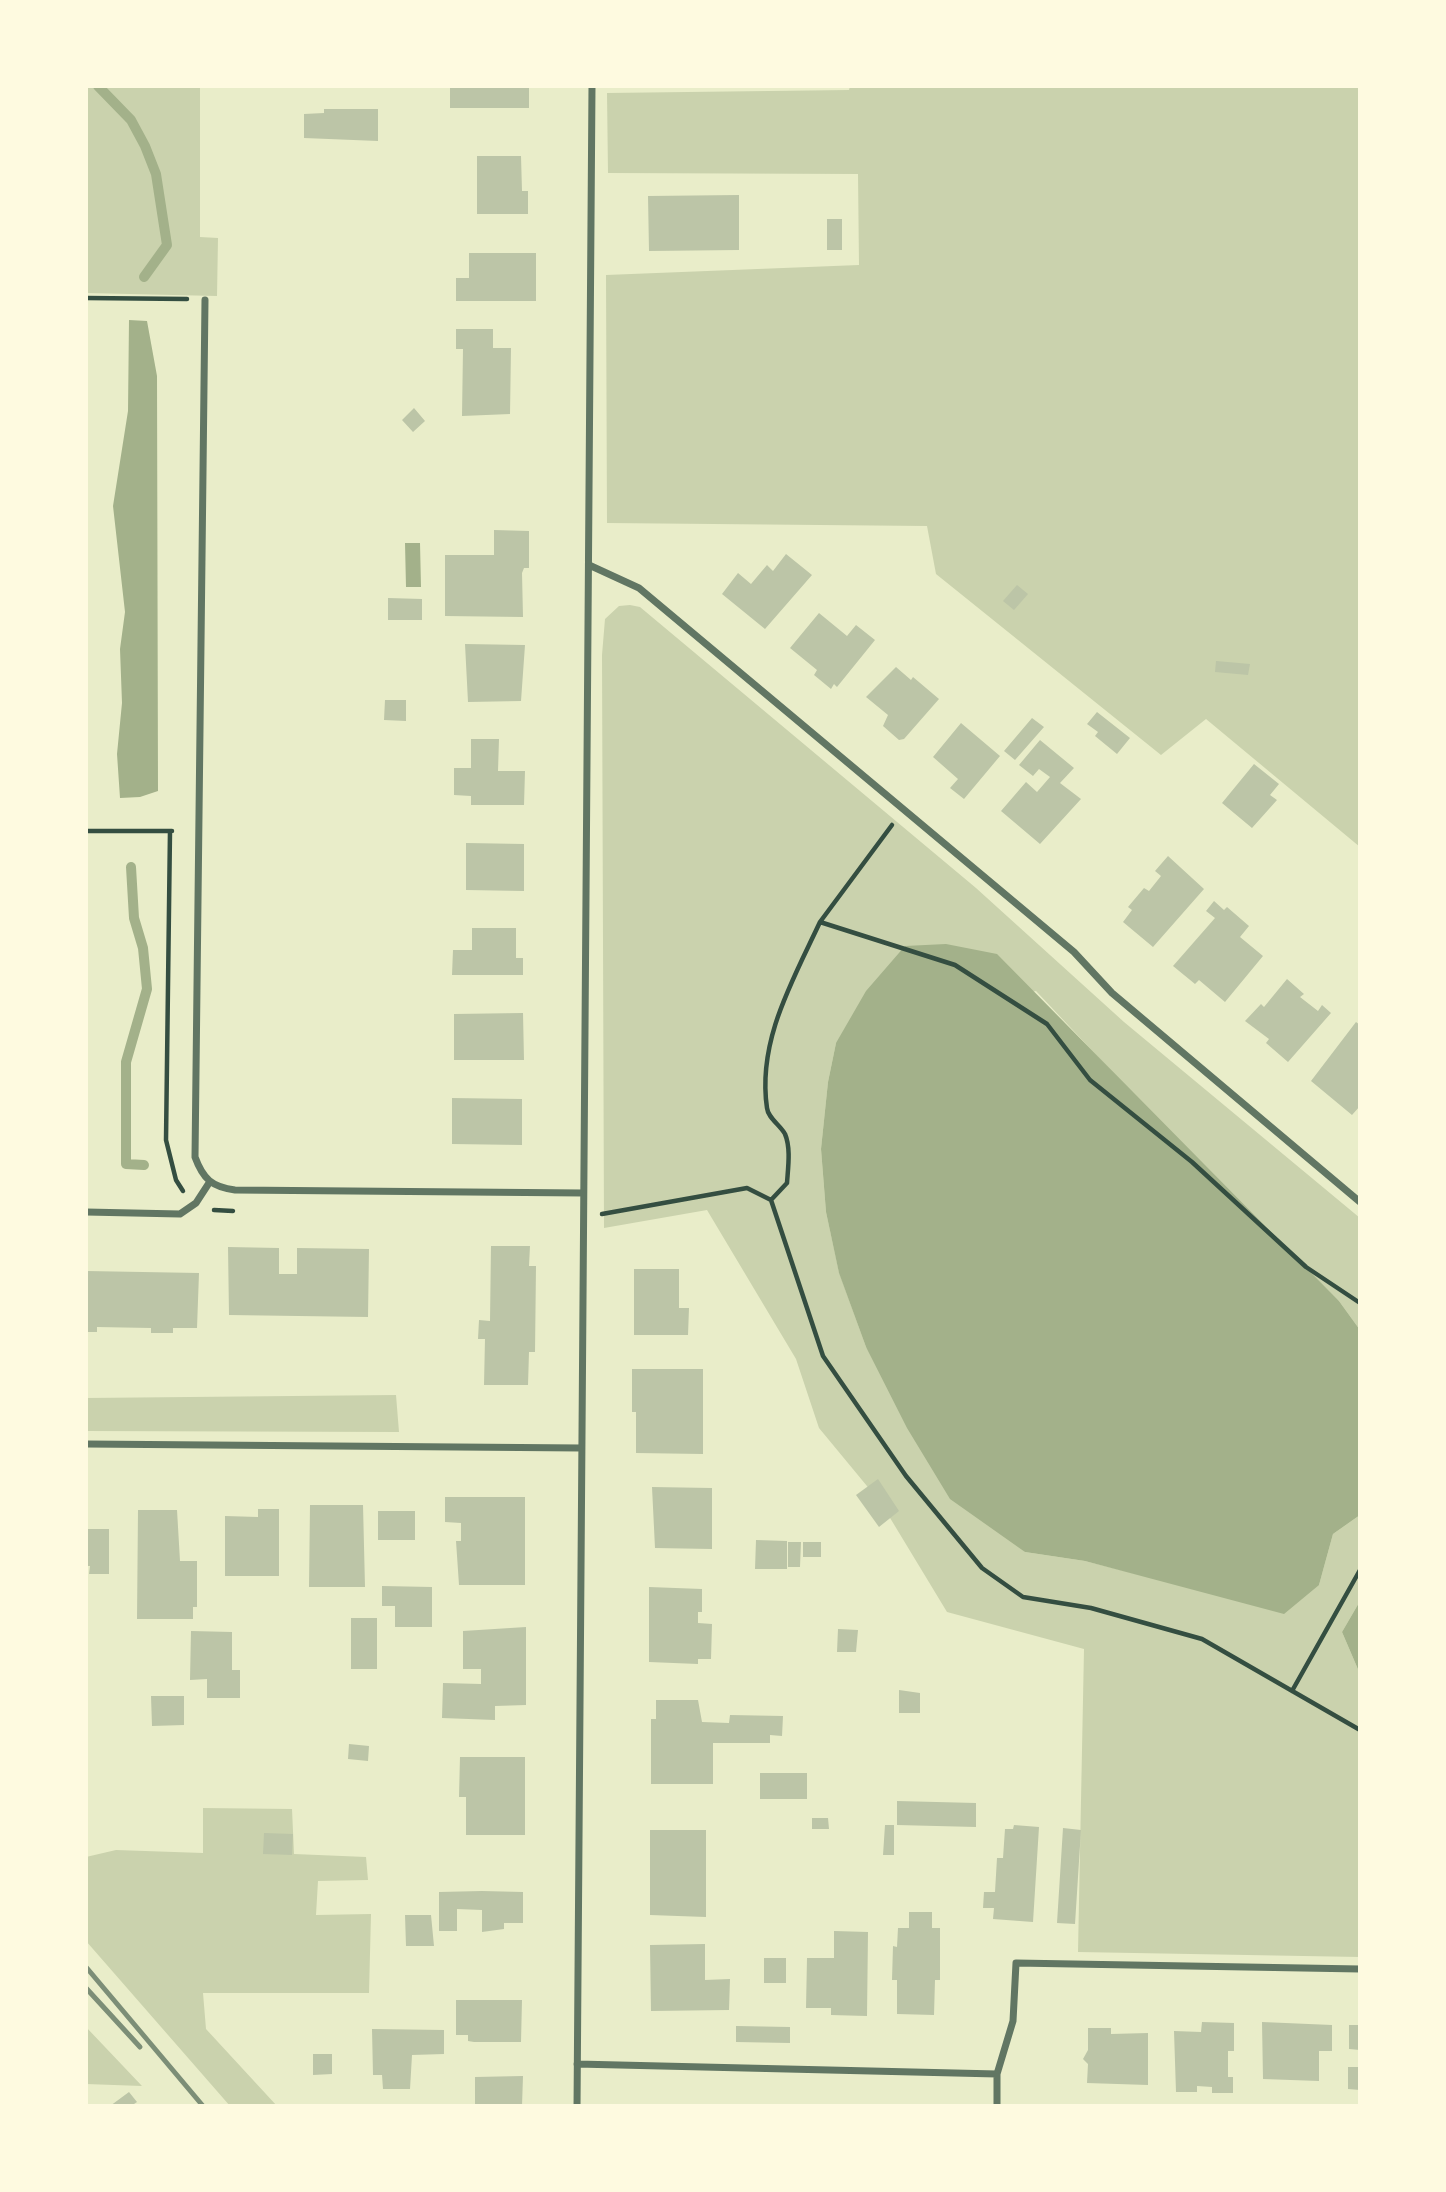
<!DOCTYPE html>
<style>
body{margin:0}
#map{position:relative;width:1446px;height:2192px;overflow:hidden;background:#e9edc9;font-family:Cabin,sans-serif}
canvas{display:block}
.frame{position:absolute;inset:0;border:88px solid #fefae0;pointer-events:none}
</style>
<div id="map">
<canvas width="1446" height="2192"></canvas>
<div class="frame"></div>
</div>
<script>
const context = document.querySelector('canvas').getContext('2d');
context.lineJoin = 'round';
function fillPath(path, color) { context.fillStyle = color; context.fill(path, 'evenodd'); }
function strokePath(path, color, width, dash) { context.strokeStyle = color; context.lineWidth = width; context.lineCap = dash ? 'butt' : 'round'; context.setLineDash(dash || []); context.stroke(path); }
const green = new Path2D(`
 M 86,86 L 200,86 L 200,237 L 218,238 L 217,296 L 86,293 Z
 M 850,86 L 1360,86 L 1360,847 L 1206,719 L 1161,755 L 936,574 L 927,526 L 607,523 L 606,275 L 859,265 L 858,174 L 608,173 L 607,93 L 849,90 Z
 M 630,605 L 640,607 L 976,888 L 1124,1022 L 1360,1218 L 1360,1330 L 1339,1301 L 1165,1128 L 1036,991 L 836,1043 L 828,1082 L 821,1149 L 826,1212 L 839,1272 L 866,1347 L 1025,1552 L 1085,1561 L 1164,1581 L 1319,1585 L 1333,1534 L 1360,1515 L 1360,1601 L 1342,1632 L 1360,1674 L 1360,1957 L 1078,1952 L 1084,1649 L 947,1612 L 881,1503 L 819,1428 L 796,1359 L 707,1210 L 604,1228 L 602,655 L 605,619 L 619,606 Z
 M 396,1395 L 399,1432 L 86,1431 L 86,1398 Z
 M 203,1808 L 292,1809 L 294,1854 L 366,1857 L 368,1880 L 318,1881 L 316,1915 L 371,1914 L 369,1993 L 203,1993 L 206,2029 L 277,2106 L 230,2106 L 86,1941 L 86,1857 L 116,1850 L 203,1853 Z
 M 86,2027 L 142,2086 L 86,2084 Z`);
const water = new Path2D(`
 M 129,320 L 147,321 L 157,376 L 158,791 L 140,797 L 120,798 L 117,754 L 122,703 L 120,649 L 125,612 L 113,506 L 128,411 Z
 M 405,543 L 420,543 L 421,587 L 406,587 Z
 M 946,944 L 997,954 L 1339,1301 L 1360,1330 L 1360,1515 L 1333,1534 L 1319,1585 L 1284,1614 L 1085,1561 L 1025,1552 L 950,1499 L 907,1428 L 866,1347 L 839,1273 L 826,1212 L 821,1149 L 828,1082 L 836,1043 L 866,991 L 905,946 Z
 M 1360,1601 L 1360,1674 L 1342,1632 Z`);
const stream = new Path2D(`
 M 98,86 L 131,120 L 145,146 L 156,174 L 167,245 L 144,277
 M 131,867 L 134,918 L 143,948 L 147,989 L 126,1062 L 126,1164 L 144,1165`);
const building = new Path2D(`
 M 450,86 L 529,86 L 529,108 L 450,108 Z
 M 324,109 L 378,109 L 378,141 L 304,138 L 304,114 L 324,113 Z
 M 477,156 L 521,156 L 522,191 L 528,191 L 528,214 L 477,214 Z
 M 739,195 L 739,250 L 649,251 L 648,196 Z
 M 827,219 L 842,219 L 842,250 L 827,250 Z
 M 469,253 L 536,253 L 536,301 L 456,301 L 456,278 L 469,278 Z
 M 456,329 L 493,329 L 493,348 L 511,348 L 510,414 L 462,416 L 463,349 L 456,349 Z
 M 414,408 L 425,421 L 413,432 L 402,420 Z
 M 494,530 L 529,531 L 529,568 L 524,568 L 522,573 L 523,617 L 445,616 L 445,555 L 494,555 Z
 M 786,554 L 812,575 L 765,629 L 722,594 L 738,573 L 751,584 L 767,565 L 773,571 Z
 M 1017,585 L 1028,594 L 1014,610 L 1003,601 Z
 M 388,598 L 422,599 L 422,620 L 388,620 Z
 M 819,613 L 847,636 L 856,625 L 875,640 L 837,687 L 834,684 L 831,689 L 814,675 L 817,670 L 790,648 Z
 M 465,644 L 525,645 L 521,701 L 468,702 Z
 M 1216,661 L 1250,664 L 1248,675 L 1215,672 Z
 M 896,667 L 911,680 L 913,677 L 939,699 L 904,739 L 899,740 L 883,726 L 888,715 L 866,697 Z
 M 385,700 L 406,700 L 406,721 L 384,720 Z
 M 1097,712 L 1130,738 L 1117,754 L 1095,736 L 1098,732 L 1087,724 Z
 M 1032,718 L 1044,727 L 1015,760 L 1004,751 Z
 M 961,723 L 1000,756 L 964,799 L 950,788 L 958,779 L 933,757 Z
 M 471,739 L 499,739 L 498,771 L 525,771 L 524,805 L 471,805 L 471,796 L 454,795 L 454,768 L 471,768 Z
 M 1040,740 L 1074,768 L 1060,783 L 1081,799 L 1040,844 L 1001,811 L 1026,782 L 1037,792 L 1050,777 L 1039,769 L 1033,776 L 1019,765 Z
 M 1254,764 L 1279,784 L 1270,795 L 1277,800 L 1252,828 L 1222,803 Z
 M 466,843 L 524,844 L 524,891 L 466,890 Z
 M 1168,856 L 1204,889 L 1153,947 L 1123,922 L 1132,910 L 1128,907 L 1144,888 L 1149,891 L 1161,876 L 1155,871 Z
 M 1214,901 L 1224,910 L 1227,907 L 1249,926 L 1240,937 L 1263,956 L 1225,1002 L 1199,980 L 1195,984 L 1173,966 L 1215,918 L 1206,911 Z
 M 472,928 L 516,928 L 516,958 L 523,958 L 523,975 L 452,975 L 453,950 L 472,950 Z
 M 1287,979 L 1304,994 L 1300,997 L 1318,1011 L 1322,1005 L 1331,1013 L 1288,1062 L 1266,1043 L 1269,1039 L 1245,1021 L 1261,1004 L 1264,1007 Z
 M 523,1013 L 524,1060 L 454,1060 L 454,1014 Z
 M 1356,1022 L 1360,1025 L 1360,1106 L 1352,1115 L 1311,1081 Z
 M 452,1098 L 522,1099 L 522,1145 L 452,1144 Z
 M 491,1246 L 530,1246 L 529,1266 L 536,1266 L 535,1352 L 529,1352 L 528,1385 L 484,1385 L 485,1339 L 478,1339 L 479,1320 L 490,1321 Z
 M 228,1247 L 279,1248 L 279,1274 L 297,1274 L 297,1248 L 369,1249 L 368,1317 L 229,1315 Z
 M 634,1269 L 679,1269 L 679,1308 L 689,1308 L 688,1335 L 634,1335 Z
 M 86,1271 L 199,1273 L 197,1328 L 173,1328 L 173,1333 L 151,1333 L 151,1328 L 97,1327 L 97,1332 L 86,1332 Z
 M 632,1369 L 703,1369 L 703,1454 L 636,1453 L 636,1412 L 632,1412 Z
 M 878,1479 L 899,1511 L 879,1527 L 856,1495 Z
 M 652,1487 L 712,1488 L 712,1549 L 655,1548 Z
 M 445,1497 L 525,1497 L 525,1585 L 459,1585 L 456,1541 L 461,1541 L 461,1523 L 445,1522 Z
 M 310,1505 L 363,1505 L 365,1587 L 309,1587 Z
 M 258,1509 L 279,1509 L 279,1576 L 225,1576 L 225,1516 L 258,1517 Z
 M 138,1510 L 177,1510 L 180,1561 L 197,1561 L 197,1607 L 193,1607 L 193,1619 L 137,1619 Z
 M 378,1511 L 415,1511 L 415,1540 L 378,1540 Z
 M 86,1529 L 109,1529 L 109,1574 L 89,1574 L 90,1566 L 86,1566 Z
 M 756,1540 L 787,1541 L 787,1569 L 755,1569 Z
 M 788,1542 L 801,1542 L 800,1567 L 788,1567 Z
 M 803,1542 L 821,1542 L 821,1557 L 803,1557 Z
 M 382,1586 L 432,1587 L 432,1627 L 395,1627 L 395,1606 L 382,1606 Z
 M 649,1587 L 702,1589 L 702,1612 L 698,1612 L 698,1623 L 712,1624 L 711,1659 L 698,1659 L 698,1664 L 649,1662 Z
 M 351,1618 L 377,1618 L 377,1669 L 351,1669 Z
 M 526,1627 L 526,1705 L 495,1706 L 495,1720 L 442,1718 L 443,1683 L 481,1684 L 481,1669 L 463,1669 L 463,1631 Z
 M 838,1629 L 858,1630 L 856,1652 L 837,1652 Z
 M 191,1631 L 232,1632 L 232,1670 L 240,1670 L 240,1698 L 207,1698 L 207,1679 L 190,1680 Z
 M 899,1690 L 920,1693 L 920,1713 L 899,1713 Z
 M 151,1696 L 184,1696 L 184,1725 L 152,1726 Z
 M 656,1700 L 698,1700 L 702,1722 L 729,1723 L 730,1715 L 783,1716 L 782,1736 L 770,1735 L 770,1743 L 713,1743 L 713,1784 L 651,1784 L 651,1719 L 656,1719 Z
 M 349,1744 L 369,1746 L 368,1761 L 348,1759 Z
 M 460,1757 L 525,1757 L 525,1835 L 466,1835 L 466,1797 L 459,1797 Z
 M 760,1773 L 807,1773 L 807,1799 L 760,1799 Z
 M 897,1801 L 976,1803 L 976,1827 L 897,1825 Z
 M 812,1818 L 828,1818 L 829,1829 L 812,1829 Z
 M 885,1825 L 894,1825 L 894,1855 L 883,1855 Z
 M 1014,1825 L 1039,1827 L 1033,1922 L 993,1919 L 994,1908 L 983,1908 L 984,1892 L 995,1892 L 997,1858 L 1003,1858 L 1005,1829 L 1013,1829 Z
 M 1063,1828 L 1081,1830 L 1075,1924 L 1057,1923 Z
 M 650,1830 L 706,1830 L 706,1917 L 650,1915 Z
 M 264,1833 L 293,1834 L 292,1855 L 263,1854 Z
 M 482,1891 L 523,1892 L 523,1923 L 504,1923 L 504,1929 L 482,1932 L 482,1910 L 457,1909 L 457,1931 L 439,1931 L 439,1892 Z
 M 909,1912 L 932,1912 L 932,1928 L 940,1928 L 940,1980 L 935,1980 L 934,2015 L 897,2014 L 897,1980 L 892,1980 L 893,1946 L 897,1947 L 898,1928 L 909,1928 Z
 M 405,1915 L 431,1915 L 434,1946 L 406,1946 Z
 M 834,1931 L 868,1932 L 867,2016 L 831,2015 L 831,2008 L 806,2008 L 807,1958 L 834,1958 Z
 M 705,1944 L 705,1980 L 730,1979 L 729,2010 L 651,2011 L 650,1945 Z
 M 764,1958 L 786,1958 L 786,1983 L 764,1983 Z
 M 456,2000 L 522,2000 L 521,2042 L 474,2042 L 468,2041 L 468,2035 L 456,2035 Z
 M 1202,2022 L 1234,2023 L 1234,2051 L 1228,2051 L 1228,2077 L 1233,2077 L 1233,2093 L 1212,2093 L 1212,2087 L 1197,2086 L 1197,2092 L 1176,2092 L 1174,2031 L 1201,2032 Z
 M 1262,2022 L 1332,2025 L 1332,2051 L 1319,2051 L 1319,2081 L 1263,2079 Z
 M 1349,2025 L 1360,2025 L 1360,2050 L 1349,2049 Z
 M 736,2026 L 790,2027 L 790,2043 L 736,2042 Z
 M 1088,2028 L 1111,2028 L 1111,2034 L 1148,2033 L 1148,2085 L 1087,2083 L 1088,2064 L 1083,2059 L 1088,2050 Z
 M 372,2029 L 444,2030 L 444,2054 L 412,2055 L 410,2089 L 383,2089 L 382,2075 L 373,2075 Z
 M 313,2054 L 332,2054 L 332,2074 L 313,2075 Z
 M 1348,2067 L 1360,2067 L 1360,2090 L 1348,2089 Z
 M 523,2076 L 522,2106 L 475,2106 L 475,2077 Z
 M 129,2092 L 137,2102 L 131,2106 L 110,2106 Z`);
const path = new Path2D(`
 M 86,298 L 187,299
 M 892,825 L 820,922 L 955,965 L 1047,1024 L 1090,1080 L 1192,1162 L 1306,1267 L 1360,1303
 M 86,831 L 172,831
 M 170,831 L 166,1140 L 176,1180 L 183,1191
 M 771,1200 L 787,1183 C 788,1168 791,1148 785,1134 C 780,1125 768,1118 767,1108 C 757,1041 793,980 820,922
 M 214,1210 L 233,1211
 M 602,1214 L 747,1188 L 771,1200 L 823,1356 L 906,1476 L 982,1568 L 1023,1597 L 1091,1608 L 1202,1639 L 1360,1730
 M 1292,1691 L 1360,1570`);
const minor = new Path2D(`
 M 205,300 L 195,1157 C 203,1179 212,1187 235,1190 L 583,1193
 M 589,565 L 639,588 L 1074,952 L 1112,993 L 1360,1202
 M 86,1212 L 180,1214 L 196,1203 L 209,1183
 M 86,1444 L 581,1448
 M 577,2064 L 997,2074
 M 577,2106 L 592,86
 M 997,2106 L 997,2074 L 1013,2021 L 1016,1963 L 1360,1969`);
const rail = new Path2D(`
 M 86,1967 L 203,2106
 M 86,1988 L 140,2047`);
fillPath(green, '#cad2ad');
fillPath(water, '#a3b18a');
strokePath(stream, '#a3b18a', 10);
fillPath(building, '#bcc5a7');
strokePath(path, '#344e41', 4.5);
strokePath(minor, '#617663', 7);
strokePath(rail, '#7c8e77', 5);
</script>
